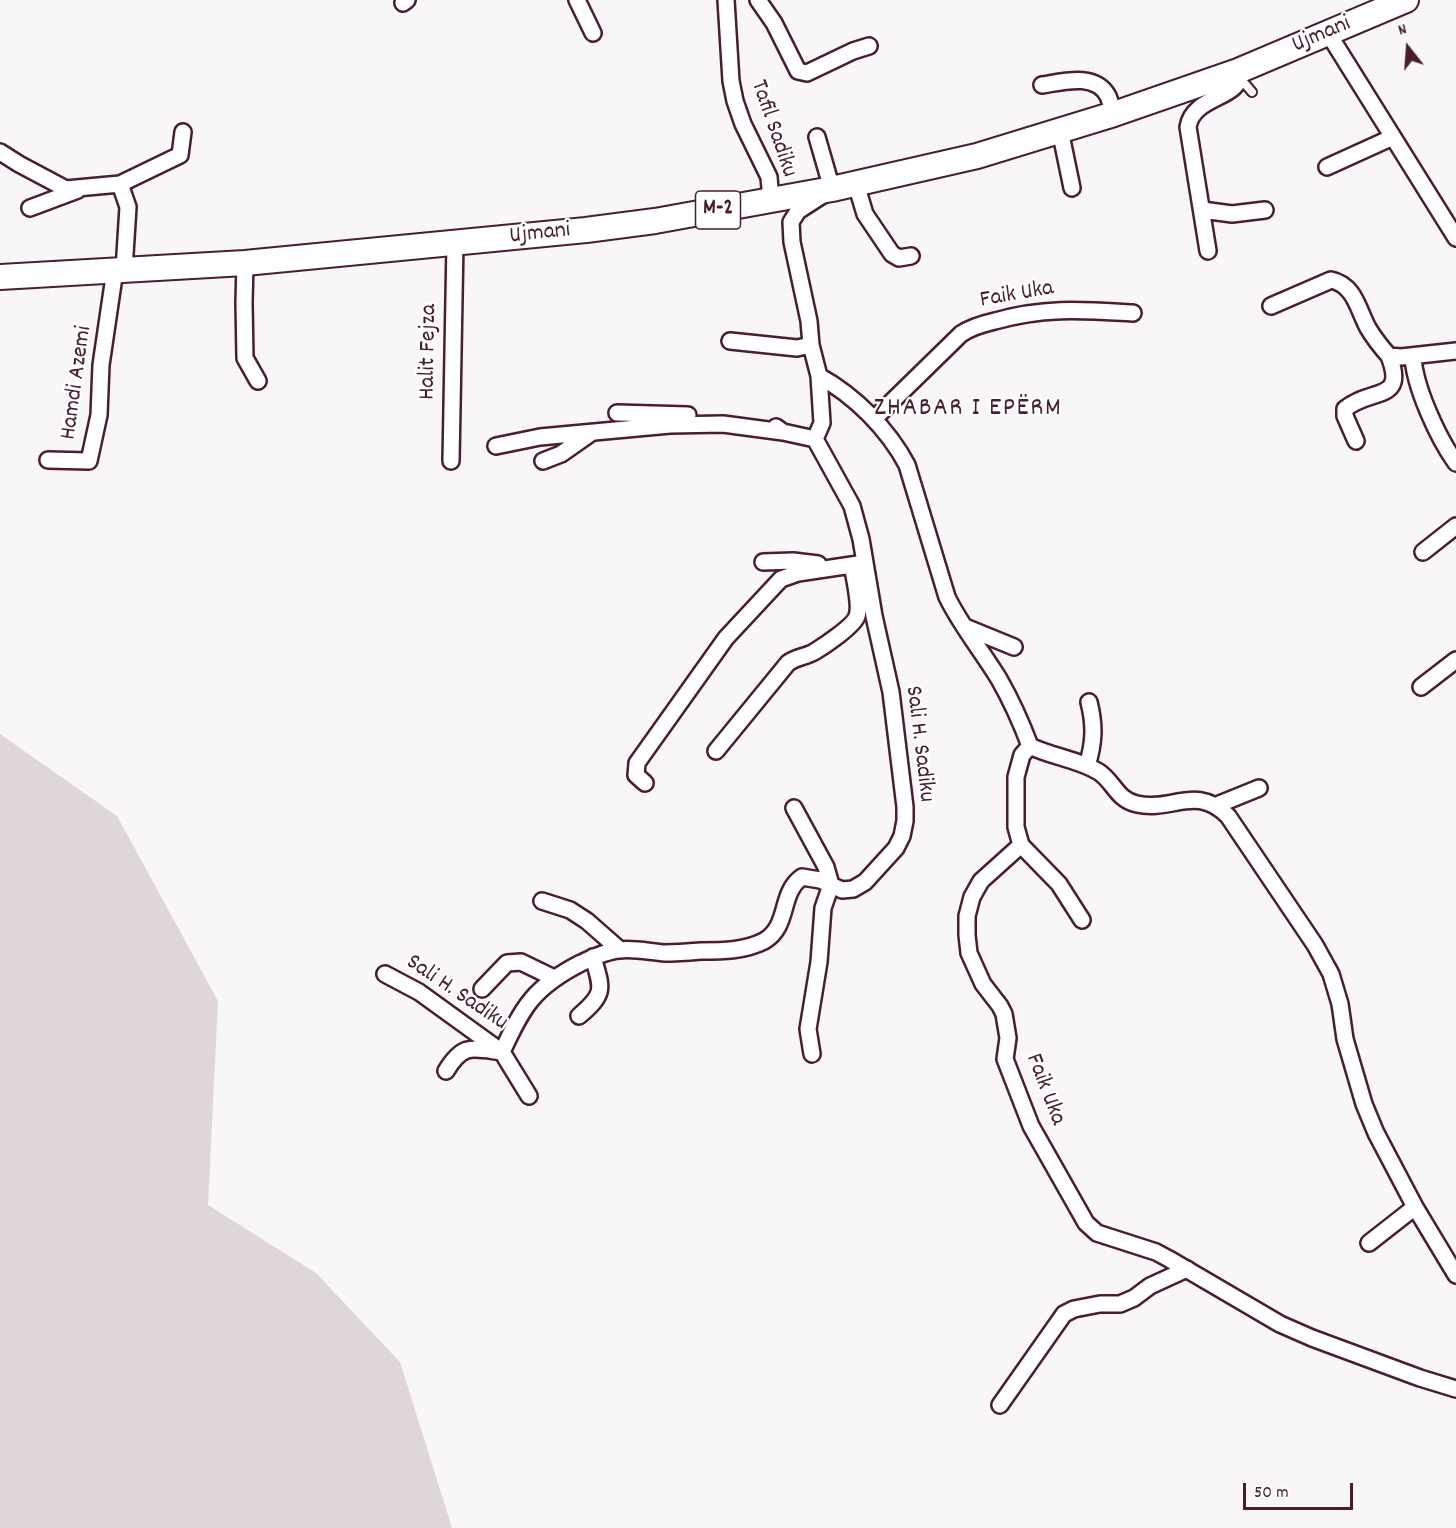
<!DOCTYPE html>
<meta charset="utf-8">
<style>
body{margin:0}
#map{position:relative;width:1456px;height:1528px;overflow:hidden;background:#f8f6f7;font-family:Dekko,sans-serif}
canvas{display:block}
.north{position:absolute;left:1378px;top:18px;width:60px;height:60px;-webkit-text-stroke:4px #fff;paint-order:stroke;rotate:343deg;font-size:16px;font-weight:700;line-height:24px;text-align:center;color:#4a1f2b}
.north::after{content:'';display:block;margin:auto;width:21px;height:27px;background:#4a1f2b;clip-path:polygon(50% 0,100% 100%,50% 72%,0 100%)}
.scale{position:absolute;left:1243px;top:1483px;width:110px;height:27px;box-sizing:border-box;border:3px solid #4a1f2b;border-top:0;padding-left:8px;font-size:18px;line-height:21px;white-space:nowrap;color:#4a1f2b;-webkit-text-stroke:4px #fff;paint-order:stroke}
</style>
<div id="map">
<canvas width="1456" height="1528"></canvas>
<div class="north">N</div>
<div class="scale">50 m</div>
</div>
<script>
const context = document.querySelector('canvas').getContext('2d');
context.lineJoin = 'round';
function fillPath(path, color) { context.fillStyle = color; context.fill(path, 'evenodd'); }
function strokePath(path, color, width, dash) { context.strokeStyle = color; context.lineWidth = width; context.lineCap = dash ? 'butt' : 'round'; context.setLineDash(dash || []); context.stroke(path); }
function label(font, color, halo, rows, align = 'center') {
  context.font = font + ' Dekko,sans-serif'; context.lineWidth = 4.5; context.setLineDash([]); context.textBaseline = 'middle'; context.strokeStyle = halo; context.fillStyle = color; for (const [text, x, y, turn = 0] of rows) {
    context.save(); context.translate(x, y); context.rotate((+turn || 0) * Math.PI / 180); context.textAlign = isNaN(turn) ? turn : align; if (halo) context.strokeText(text, 0, 0); context.fillText(text, 0, 0); context.restore();
  }
}
const green = new Path2D(`
 M 0,734 L 117,816 L 218,1001 L 208,1205 L 316,1273 L 400,1362 L 452,1528 L 0,1528 Z`);
const lane = new Path2D(`
 M 1239,77 L 1252,92`);
const street = new Path2D(`
 M 577,0 L 593,33
 M 726,0 L 731,81 L 735,101 L 743,124 L 769,177 L 771,200
 M 758,0 L 774,23 L 798,71 L 807,73 L 853,51 L 869,46
 M 403,3 L 407,0
 M 1328,33 L 1456,238
 M 1042,85 C 1062,82 1095,72 1108,96 C 1110,101 1112,108 1114,114
 M 1060,130 L 1072,188
 M 0,152 L 19,164 L 66,189 L 120,184 L 128,207 L 124,270
 M 1327,167 L 1393,137
 M 120,184 L 180,155 L 183,132
 M 856,184 L 865,214 L 892,254 L 899,258 L 911,256
 M 30,208 L 78,190
 M 1202,210 L 1232,214 L 1265,210
 M 1208,251 L 1188,127 C 1193,94 1246,99 1238,71
 M 245,263 L 244,303 L 245,358 L 258,381
 M 1271,306 L 1331,280 C 1355,285 1358,310 1368,328 C 1374,338 1381,347 1389,356 L 1401,357 L 1456,351
 M 730,341 L 797,348 L 811,345
 M 1413,356 C 1414,386 1438,438 1456,463
 M 819,376 C 855,396 888,429 907,465 L 947,597 C 961,626 982,651 999,679 C 1011,700 1021,722 1030,746 C 1052,757 1078,759 1099,772 C 1114,782 1117,800 1137,804 C 1172,812 1196,784 1228,816 L 1315,945 L 1331,974 L 1340,1004 L 1345,1039 L 1364,1104 L 1376,1133 L 1415,1207 L 1456,1275
 M 617,413 L 688,415
 M 874,419 L 961,334 C 971,327 982,324 995,321 C 1044,307 1082,310 1133,313
 M 776,427 L 783,432 L 815,439
 M 815,439 L 822,423 L 819,376 L 811,345 L 809,321 L 792,242 L 791,222 L 798,211 L 832,189 L 817,137
 M 1356,441 L 1345,416 L 1345,409 C 1371,387 1407,403 1389,356
 M 496,446 L 540,437 L 670,425 L 723,424 L 783,432
 M 48,460 L 89,461 L 99,415 L 101,365 L 115,270
 M 451,461 L 455,243
 M 543,461 L 561,454 L 591,433
 M 1423,552 L 1456,526
 M 763,562 L 793,561 L 818,564
 M 965,627 L 1014,647
 M 1421,687 L 1456,660
 M 1030,746 L 1022,755 L 1016,777 L 1016,827 L 1021,845 L 1059,884 L 1082,920
 M 716,751 L 788,663 C 796,657 805,657 814,652 C 824,646 854,626 857,616 C 861,606 854,576 852,565
 M 1087,766 C 1094,743 1095,726 1089,702
 M 645,783 L 636,775 L 637,763 L 726,638 L 781,579 L 798,573 L 865,563
 M 1217,805 L 1259,788
 M 794,808 L 826,867 L 831,885 L 823,908 L 819,962 L 808,1029 L 812,1054
 M 1021,845 L 981,881 L 972,897 L 967,916 L 967,935 L 969,953 L 983,984 L 1000,1006 L 1004,1014 L 1008,1038 L 1005,1059 L 1031,1126 L 1086,1223 L 1097,1233 L 1156,1252 L 1169,1259 L 1280,1324 L 1312,1338 L 1420,1378 L 1456,1389
 M 542,901 L 570,910 L 587,921 L 620,950
 M 385,974 L 419,992 L 502,1052 L 529,1096
 M 482,989 L 507,963 L 521,962 L 554,978
 M 579,1016 C 606,993 602,989 593,957
 M 446,1071 C 463,1043 472,1048 502,1052 C 523,1006 534,987 581,963 C 592,958 606,951 619,950 C 634,948 650,952 665,953 C 677,953 689,952 701,951 C 723,951 744,951 764,941 C 790,926 779,893 802,877 L 820,880 L 842,890 L 853,889 L 865,882 L 896,848 L 902,836 L 905,821 L 905,807 L 891,692 L 874,616 L 861,539 L 852,506 L 815,439
 M 1369,1243 L 1415,1207
 M 1000,1405 L 1064,1314 L 1074,1309 L 1100,1304 L 1120,1304 L 1134,1298 L 1150,1286 L 1187,1269`);
const primary = new Path2D(`
 M 0,277 L 245,263 L 586,230 L 655,221 L 832,189 L 977,156 L 1114,114 L 1238,71 L 1406,0`);
const shields = [
 [718,210,45]
];
const shieldNames = [
 ["M-2",718,210]
];
const streetNames = [
 ["Ujmani",1322,36,-23],
 ["Tafil Sadiku",772,129,71],
 ["Ujmani",540,235,-6],
 ["Faik Uka",1017,296,-10],
 ["Halit Fejza",430,352,-89],
 ["Hamdi Azemi",78,383,-82],
 ["Sali H. Sadiku",918,744,83],
 ["Sali H. Sadiku",456,994,34],
 ["Faik Uka",1044,1090,69]
];
const quarterNames = [
 ["ZHABAR I EPËRM",968,410]
];
fillPath(green, '#ded6d9');
strokePath(lane, '#4a1f2b', 12);
strokePath(street, '#4a1f2b', 20);
strokePath(primary, '#4a1f2b', 28);
strokePath(lane, '#fff', 8);
strokePath(street, '#fff', 15);
strokePath(primary, '#fff', 24);
for (const [x, y, w] of shields) { const box = new Path2D(); box.roundRect(x - w / 2, y - 19, w, 38, 4.5); context.fillStyle = '#fff'; context.fill(box); strokePath(box, '#4a1f2b', 1.5); }
label('bold 22px', '#4a1f2b', null, shieldNames);
label('24px', '#4a1f2b', '#fff', streetNames);
context.letterSpacing = '1.5px';
label('27px', '#4a1f2b', '#fff', quarterNames);
context.letterSpacing = '0px';
</script>
